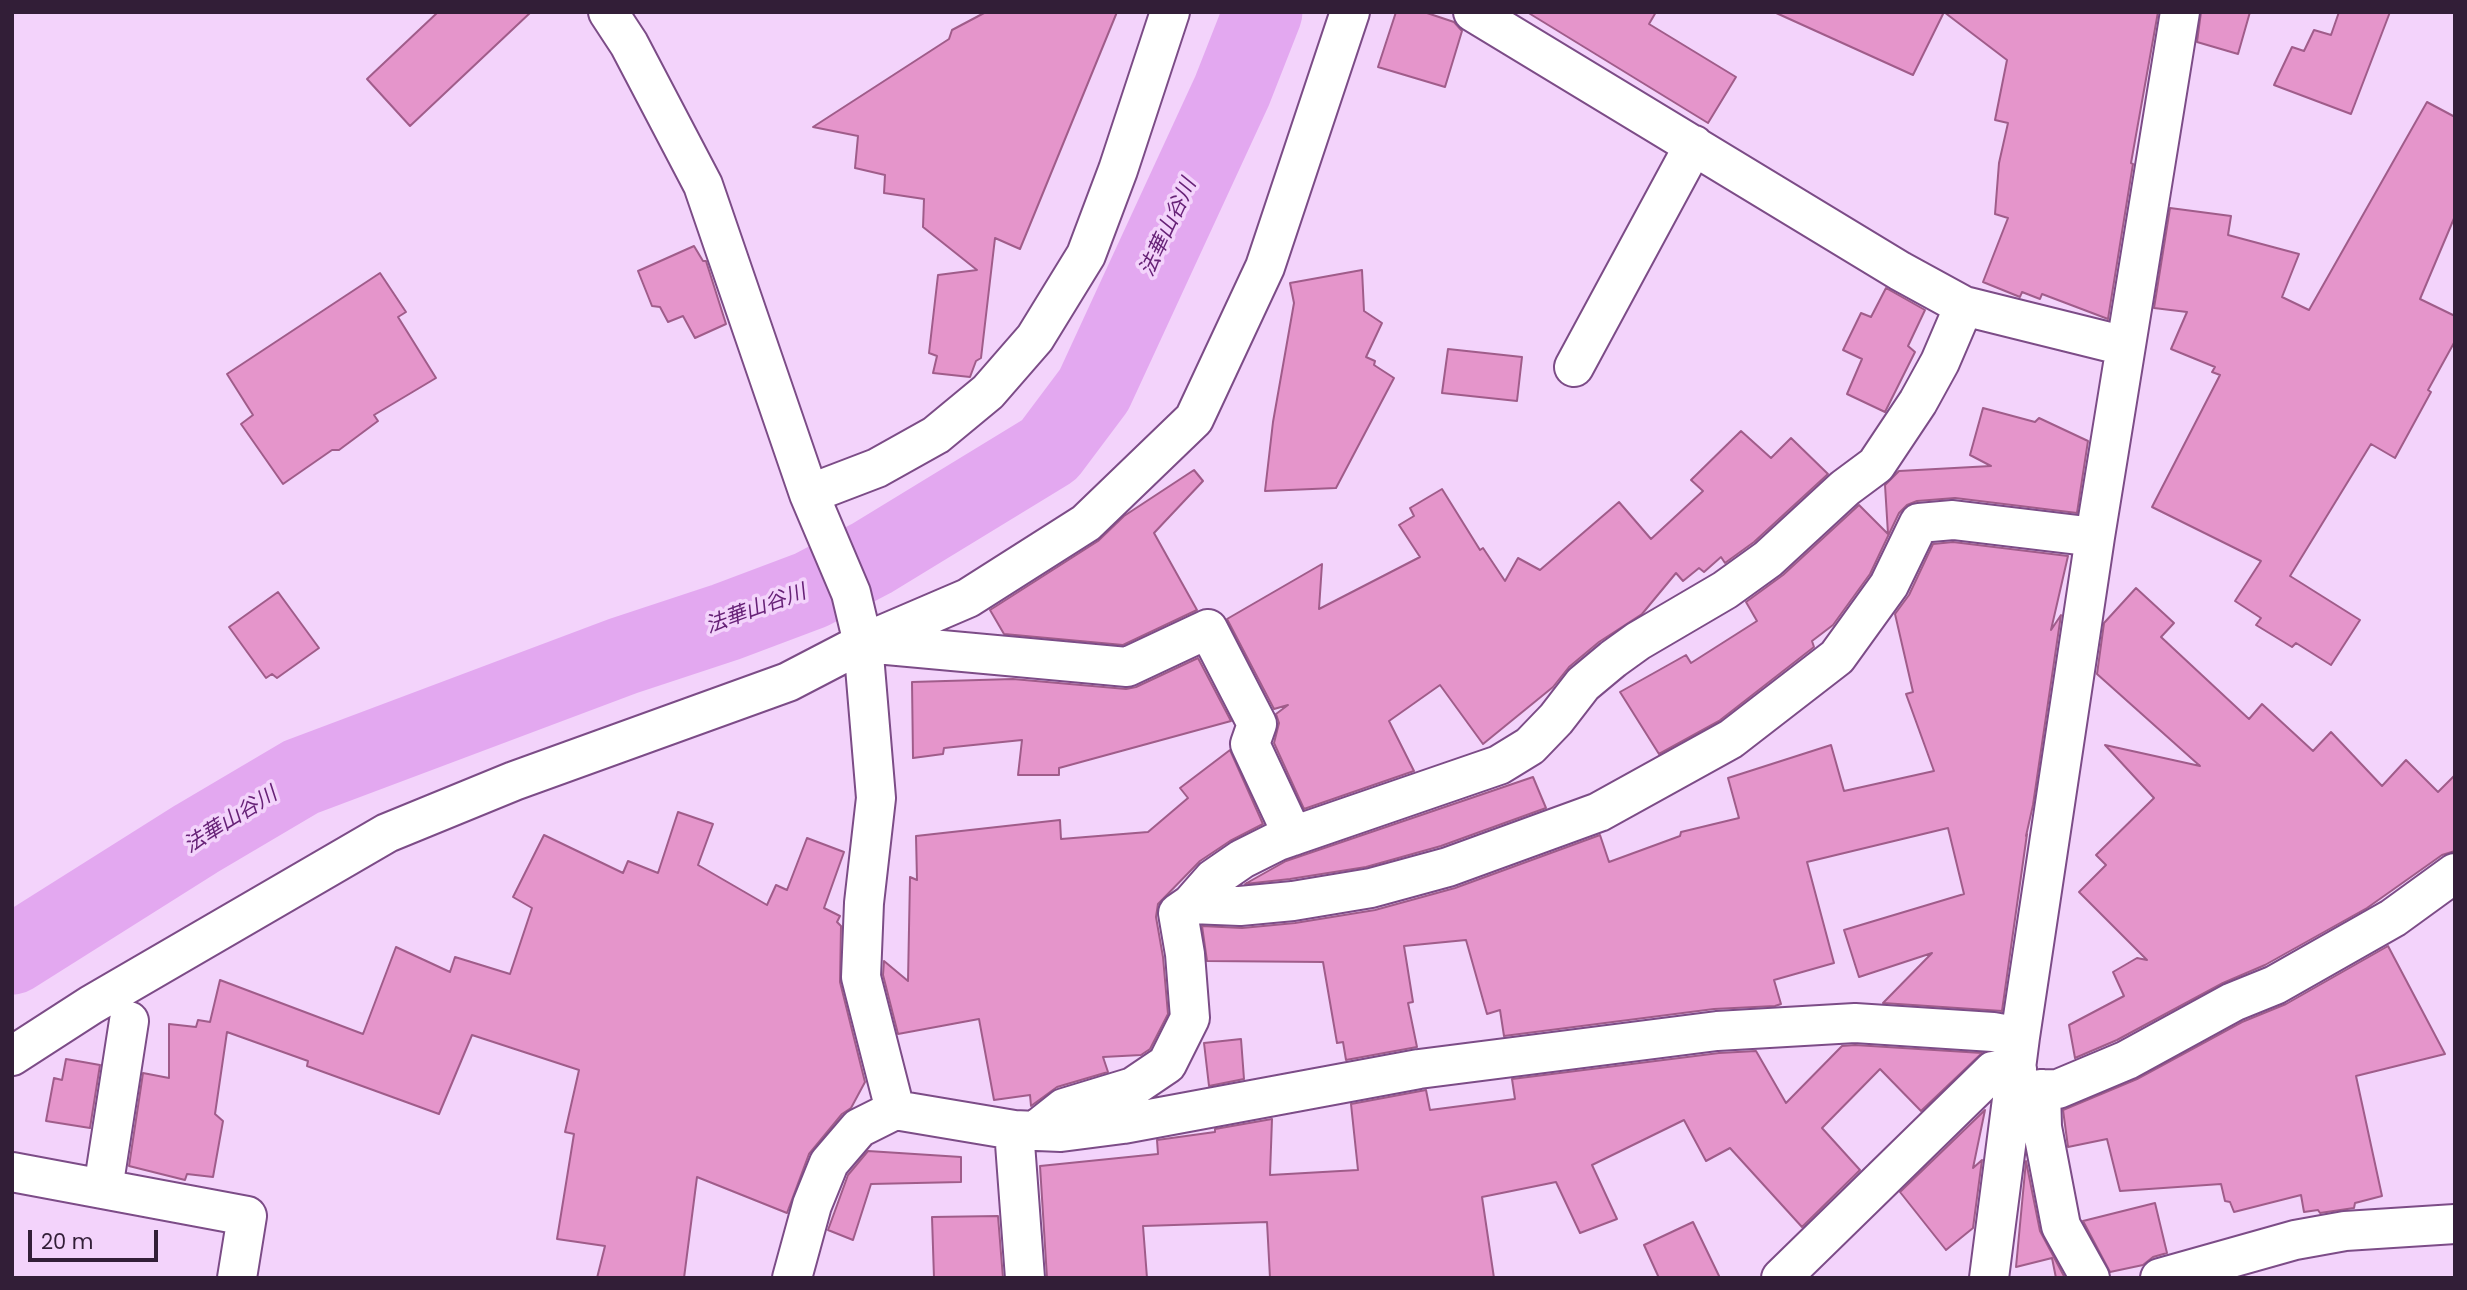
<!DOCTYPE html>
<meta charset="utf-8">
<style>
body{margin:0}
#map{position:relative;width:2467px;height:1290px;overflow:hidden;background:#f3d3fb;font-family:Poppins,sans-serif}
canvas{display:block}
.frame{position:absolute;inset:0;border:14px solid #321e37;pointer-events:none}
.scale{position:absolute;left:28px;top:1230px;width:130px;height:32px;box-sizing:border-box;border:4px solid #321e37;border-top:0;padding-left:9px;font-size:21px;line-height:24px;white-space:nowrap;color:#321e37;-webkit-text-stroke:5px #f3d3fb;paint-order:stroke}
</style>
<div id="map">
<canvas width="2467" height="1290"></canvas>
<div class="frame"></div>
<div class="scale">20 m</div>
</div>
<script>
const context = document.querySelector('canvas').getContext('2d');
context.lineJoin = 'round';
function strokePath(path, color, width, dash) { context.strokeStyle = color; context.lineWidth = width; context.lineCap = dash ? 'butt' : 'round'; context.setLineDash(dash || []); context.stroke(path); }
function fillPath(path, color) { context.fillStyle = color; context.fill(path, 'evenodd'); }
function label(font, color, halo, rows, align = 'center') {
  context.font = font + ' Poppins,"Noto Sans JP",sans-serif'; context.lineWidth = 7; context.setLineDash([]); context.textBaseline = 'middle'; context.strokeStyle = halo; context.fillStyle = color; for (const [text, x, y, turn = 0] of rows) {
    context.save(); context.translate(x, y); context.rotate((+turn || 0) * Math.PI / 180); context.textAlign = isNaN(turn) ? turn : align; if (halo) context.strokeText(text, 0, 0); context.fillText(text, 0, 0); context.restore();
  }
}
const river = new Path2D(`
 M 12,955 L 196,839 L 301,777 L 623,656 L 726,622 L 811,590 L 872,558 L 1049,450 L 1094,390 L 1232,91 L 1263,12`);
const building = new Path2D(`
 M 438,12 L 531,12 L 410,126 L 367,79 Z
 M 986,12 L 1117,12 L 1020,249 L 995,238 L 981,358 L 976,361 L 970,377 L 933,373 L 937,356 L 929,353 L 938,275 L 977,270 L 923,227 L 924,199 L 884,193 L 885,175 L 855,168 L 858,136 L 813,127 L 949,39 L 952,30 Z
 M 1396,12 L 1424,12 L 1454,22 L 1462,31 L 1445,87 L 1378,67 Z
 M 1527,12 L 1656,12 L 1649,24 L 1736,77 L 1708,123 Z
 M 1774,12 L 1944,12 L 1913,75 Z
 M 1944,12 L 2158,12 L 2131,163 L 2133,164 L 2108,319 L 2042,294 L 2040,299 L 2022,292 L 2020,297 L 1983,282 L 2008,218 L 1995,214 L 1999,163 L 2008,123 L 1995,120 L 2007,60 Z
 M 2201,12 L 2250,12 L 2238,54 L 2197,42 Z
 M 2339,12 L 2390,12 L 2351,114 L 2274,85 L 2292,47 L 2304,51 L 2314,30 L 2331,35 Z
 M 2427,102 L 2455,117 L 2455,216 L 2420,299 L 2455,316 L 2455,341 L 2428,390 L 2431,392 L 2395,458 L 2371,444 L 2290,576 L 2360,620 L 2331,665 L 2296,643 L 2292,647 L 2256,625 L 2261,618 L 2235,601 L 2261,561 L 2152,507 L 2220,375 L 2212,372 L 2215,367 L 2171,349 L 2187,312 L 2154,308 L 2170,208 L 2231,216 L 2228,235 L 2299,254 L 2282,297 L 2309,310 Z
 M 694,246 L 703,261 L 706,261 L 726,324 L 695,338 L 683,316 L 668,322 L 660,307 L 652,306 L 638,271 Z
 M 1362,270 L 1364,311 L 1382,323 L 1366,357 L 1375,361 L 1374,365 L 1394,378 L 1336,488 L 1265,491 L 1273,422 L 1294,303 L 1290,283 Z
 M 380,273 L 406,312 L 398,317 L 436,378 L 374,415 L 378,421 L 339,450 L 332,450 L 283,484 L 241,424 L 253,415 L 227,374 Z
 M 1886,288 L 1925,310 L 1908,346 L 1915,352 L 1885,412 L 1847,394 L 1862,359 L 1843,350 L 1861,313 L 1871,317 Z
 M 1448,349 L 1522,357 L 1517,401 L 1442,393 Z
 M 1983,408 L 2035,422 L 2039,418 L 2088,441 L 2077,513 L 1955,498 L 1917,501 L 1907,505 L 1899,513 L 1870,574 L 1833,625 L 1812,641 L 1814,647 L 1719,721 L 1659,754 L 1620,692 L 1686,655 L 1691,663 L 1757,621 L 1746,602 L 1783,575 L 1859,505 L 1888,534 L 1885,485 L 1899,471 L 1991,466 L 1970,455 Z
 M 1741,431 L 1771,458 L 1791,438 L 1828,474 L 1754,542 L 1725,563 L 1721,557 L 1704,572 L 1699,568 L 1683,581 L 1676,573 L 1642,614 L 1599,642 L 1569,667 L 1553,687 L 1483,744 L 1440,685 L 1389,721 L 1414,771 L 1304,809 L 1274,743 L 1279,723 L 1276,714 L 1288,705 L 1274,709 L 1227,619 L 1322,564 L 1319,609 L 1420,557 L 1399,525 L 1414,516 L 1410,508 L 1442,489 L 1480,550 L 1483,548 L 1505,581 L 1518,558 L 1540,570 L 1619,502 L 1651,539 L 1703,491 L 1691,480 Z
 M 1194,470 L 1203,481 L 1154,533 L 1197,610 L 1123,645 L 1004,634 L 990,610 L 1098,541 L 1124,516 Z
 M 1953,542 L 2068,556 L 2051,630 L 2061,615 L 2033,805 L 2026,836 L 2027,834 L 2002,1011 L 1883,1003 L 1932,953 L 1859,977 L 1844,930 L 1964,894 L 1948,828 L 1807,862 L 1834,963 L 1774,980 L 1781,1004 L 1775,1006 L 1714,1009 L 1504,1036 L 1500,1010 L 1487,1014 L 1466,940 L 1404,946 L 1413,1002 L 1408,1003 L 1417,1047 L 1346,1060 L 1343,1042 L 1337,1043 L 1323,962 L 1207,961 L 1202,926 L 1242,928 L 1295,923 L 1375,910 L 1455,888 L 1600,835 L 1609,862 L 1680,836 L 1681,832 L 1739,818 L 1728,778 L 1831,745 L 1844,791 L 1934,771 L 1906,694 L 1913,692 L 1895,614 L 1909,595 L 1933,544 Z
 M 2136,588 L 2174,623 L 2161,637 L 2249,719 L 2262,704 L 2313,751 L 2331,732 L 2382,786 L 2406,760 L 2438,792 L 2455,775 L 2455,851 L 2442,855 L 2367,908 L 2265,965 L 2223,983 L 2117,1040 L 2075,1058 L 2069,1025 L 2124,996 L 2113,972 L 2137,958 L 2147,960 L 2079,892 L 2106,865 L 2096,855 L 2154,798 L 2105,745 L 2200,766 L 2097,674 L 2104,623 Z
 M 278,592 L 319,648 L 277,678 L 272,674 L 266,678 L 229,627 Z
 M 1198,658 L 1231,721 L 1059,768 L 1059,775 L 1018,775 L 1022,740 L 944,748 L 943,754 L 913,758 L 912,682 L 1013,679 L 1126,689 L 1136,687 Z
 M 1230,750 L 1263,824 L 1230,841 L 1200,861 L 1158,904 L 1156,917 L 1163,957 L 1168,1014 L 1150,1049 L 1141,1055 L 1103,1057 L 1108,1072 L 1057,1087 L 1031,1106 L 1030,1095 L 994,1100 L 979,1019 L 898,1034 L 883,975 L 884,961 L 908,981 L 910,877 L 917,880 L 916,836 L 1060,820 L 1061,839 L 1148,832 L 1188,798 L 1180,788 Z
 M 1533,777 L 1546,808 L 1441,846 L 1366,867 L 1290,879 L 1245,884 L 1286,861 Z
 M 678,812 L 713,824 L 698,865 L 767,905 L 776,885 L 787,890 L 807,838 L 844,852 L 824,908 L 840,916 L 837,922 L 841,926 L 840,982 L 865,1082 L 851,1108 L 842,1114 L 809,1154 L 787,1213 L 697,1177 L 684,1278 L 597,1278 L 605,1246 L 557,1239 L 574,1134 L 565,1132 L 579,1070 L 472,1035 L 439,1114 L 307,1066 L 308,1061 L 227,1032 L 215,1114 L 223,1121 L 213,1177 L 187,1174 L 185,1180 L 129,1166 L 143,1073 L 169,1078 L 169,1024 L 196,1027 L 198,1020 L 210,1022 L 220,980 L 363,1034 L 396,947 L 450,972 L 455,957 L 510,974 L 532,908 L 513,897 L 544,835 L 623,873 L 628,861 L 658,873 Z
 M 2388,946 L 2445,1054 L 2356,1076 L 2382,1196 L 2355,1203 L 2354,1208 L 2320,1213 L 2318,1210 L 2304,1212 L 2301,1195 L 2234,1212 L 2230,1202 L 2225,1201 L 2221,1184 L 2120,1191 L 2107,1139 L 2068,1147 L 2063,1110 L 2137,1079 L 2242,1022 L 2286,1004 Z
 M 1241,1039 L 1244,1079 L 1209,1086 L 1204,1043 Z
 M 1855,1045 L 1982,1053 L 1921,1111 L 1880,1069 L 1822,1128 L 1860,1170 L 1802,1227 L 1730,1148 L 1706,1161 L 1684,1120 L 1592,1165 L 1617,1219 L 1580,1233 L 1556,1182 L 1482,1197 L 1494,1278 L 1270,1278 L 1267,1222 L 1143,1226 L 1147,1278 L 1047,1278 L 1040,1166 L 1158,1154 L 1157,1140 L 1215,1132 L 1215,1129 L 1272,1119 L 1270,1175 L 1358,1170 L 1351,1104 L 1426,1090 L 1430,1110 L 1515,1099 L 1512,1079 L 1719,1053 L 1756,1051 L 1786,1103 L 1842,1046 Z
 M 66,1059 L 100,1065 L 90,1128 L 46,1121 L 54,1078 L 62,1080 Z
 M 1985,1110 L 1973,1168 L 1982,1160 L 1973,1228 L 1946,1250 L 1900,1192 Z
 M 868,1151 L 961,1157 L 961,1182 L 871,1184 L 853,1240 L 828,1230 L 848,1175 Z
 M 2026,1161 L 2040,1231 L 2065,1278 L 2056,1278 L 2052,1258 L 2016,1267 Z
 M 2155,1203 L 2167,1253 L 2153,1257 L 2143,1265 L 2110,1272 L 2083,1221 Z
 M 998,1216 L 1003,1278 L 934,1278 L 932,1217 Z
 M 1693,1222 L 1720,1278 L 1659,1278 L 1644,1245 Z`);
const minor = new Path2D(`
 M 608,12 L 629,44 L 703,185 L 809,494 L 851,593 L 863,643 L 876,798 L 864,903 L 861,977 L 895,1110
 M 1473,12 L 1900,271 L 1964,306 L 2125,346
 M 1574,367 L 1694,145
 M 809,494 L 877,468 L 936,435 L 988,392 L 1035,338 L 1086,255 L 1118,170 L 1170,12
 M 865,643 L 1127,667 L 1208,629 L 1257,724 L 1250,744 L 1293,836
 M 1191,904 L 1213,879 L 1242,859 L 1278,841 L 1499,765 L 1530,746 L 1556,719 L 1583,684 L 1613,659 L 1638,641 L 1725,590 L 1768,559 L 1845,488 L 1876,465 L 1918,402 L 1940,362 L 1964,306
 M 12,1056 L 91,1005 L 387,833 L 514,781 L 788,682 L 863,643 L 968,598 L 1086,523 L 1194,419 L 1265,267 L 1350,12
 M 2041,1089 L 2042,1127 L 2061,1226 L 2090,1278
 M 2015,1090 L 2058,1089 L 2127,1060 L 2233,1002 L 2275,985 L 2393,918 L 2455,873
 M 1014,1130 L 1025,1278
 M 1035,1131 L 1064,1108 L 1133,1087 L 1167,1064 L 1190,1018 L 1185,954 L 1178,913 L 1191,904 L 1240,906 L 1293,901 L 1371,888 L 1448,867 L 1599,812 L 1731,739 L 1837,657 L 1889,585 L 1919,523 L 1953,520 L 2095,537
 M 12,1172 L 247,1216 L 237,1278
 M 103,1189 L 129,1021
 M 792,1278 L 812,1205 L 829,1163 L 859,1128 L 895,1110 L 1014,1130 L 1061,1132 L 1123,1124 L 1419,1069 L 1717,1031 L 1855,1023 L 1993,1032 L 2020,1037
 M 1781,1278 L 1993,1071 L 2017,1069
 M 1989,1278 L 2020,1037 L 2095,537 L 2180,12
 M 2160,1278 L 2295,1240 L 2345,1231 L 2455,1224`);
const waterNames = [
 ["法華山谷川",1169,228,-65],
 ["法華山谷川",756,610,-20],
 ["法華山谷川",231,821,-32]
];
strokePath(river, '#e3a8f0', 79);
fillPath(building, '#e595cb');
strokePath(building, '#a05c8a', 2);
strokePath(minor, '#7c4c87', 42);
strokePath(minor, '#fff', 38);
label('italic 21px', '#672277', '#f3d3fb', waterNames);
</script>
